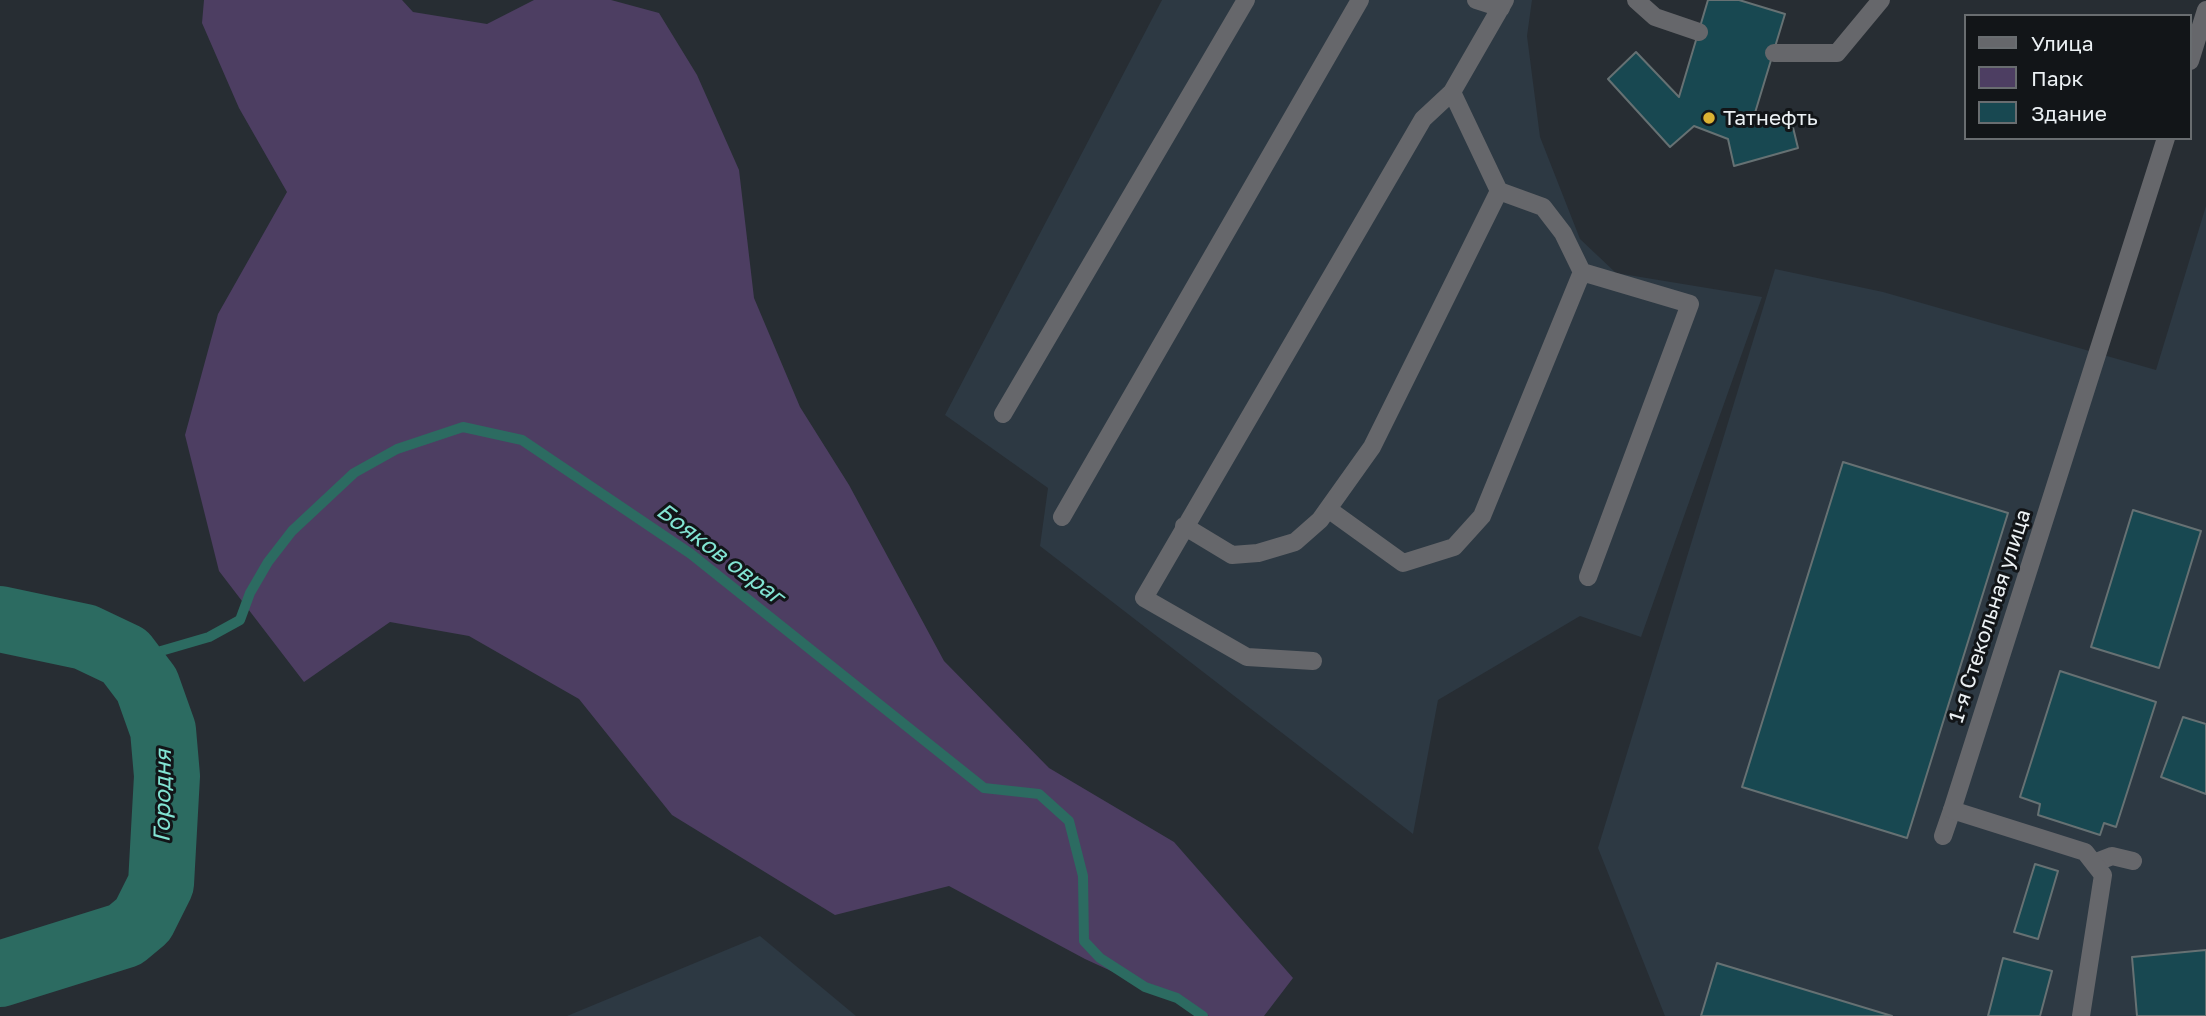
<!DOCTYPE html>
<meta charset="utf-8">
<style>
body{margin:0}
#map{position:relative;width:2206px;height:1016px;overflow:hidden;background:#272d33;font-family:"Golos Text",sans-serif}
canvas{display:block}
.legend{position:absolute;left:1964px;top:14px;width:228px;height:126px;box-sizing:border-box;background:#121518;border:2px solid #696d70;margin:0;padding:9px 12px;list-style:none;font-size:21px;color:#ecf1f4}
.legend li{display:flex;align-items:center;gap:14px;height:35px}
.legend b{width:35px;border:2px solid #696d70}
</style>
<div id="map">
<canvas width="2206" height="1016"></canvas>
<ul class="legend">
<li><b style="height:9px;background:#66676b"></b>Улица</li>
<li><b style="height:19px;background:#4d3e62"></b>Парк</li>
<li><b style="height:19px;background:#184851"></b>Здание</li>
</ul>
</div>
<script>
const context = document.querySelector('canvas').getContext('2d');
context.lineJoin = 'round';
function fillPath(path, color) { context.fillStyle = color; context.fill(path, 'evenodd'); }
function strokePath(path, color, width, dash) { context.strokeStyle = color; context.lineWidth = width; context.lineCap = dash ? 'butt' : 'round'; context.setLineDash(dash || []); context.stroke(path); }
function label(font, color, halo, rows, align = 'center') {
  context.font = font + ' "Golos Text",sans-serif'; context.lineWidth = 6; context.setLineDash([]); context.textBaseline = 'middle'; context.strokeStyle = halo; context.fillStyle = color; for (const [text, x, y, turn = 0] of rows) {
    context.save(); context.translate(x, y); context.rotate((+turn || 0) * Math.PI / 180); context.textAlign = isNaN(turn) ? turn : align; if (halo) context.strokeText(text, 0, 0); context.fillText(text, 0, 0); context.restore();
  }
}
const built = new Path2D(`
 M 1162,0 L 1532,0 L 1527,36 L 1540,137 L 1580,239 L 1616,273 L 1762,297 L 1641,637 L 1580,616 L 1438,700 L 1413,834 L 1040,546 L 1048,488 L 945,415 Z
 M 2206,206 L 2206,1016 L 1665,1016 L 1598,848 L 1775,269 L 1883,292 L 2156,370 Z
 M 760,936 L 856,1016 L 567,1016 Z`);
const green = new Path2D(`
 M 204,0 L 402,0 L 413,12 L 487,24 L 534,0 L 611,0 L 659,13 L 697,75 L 739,170 L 754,298 L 800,407 L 849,485 L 944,661 L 1049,768 L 1174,842 L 1293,978 L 1264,1016 L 1209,1016 L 1085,959 L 949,886 L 835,915 L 672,815 L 579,699 L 469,636 L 390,622 L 304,682 L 219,571 L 185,435 L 218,314 L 287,192 L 239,108 L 202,23 Z`);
const stream = new Path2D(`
 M 135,669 L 161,651 L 209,637 L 240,620 L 250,593 L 268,562 L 292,531 L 354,473 L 397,449 L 463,427 L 522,440 L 691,554 L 984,788 L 1039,794 L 1069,821 L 1083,876 L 1084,941 L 1100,958 L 1145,987 L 1177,998 L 1203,1016`);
const river = new Path2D(`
 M 0,619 L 85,637 L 125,656 L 147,685 L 163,730 L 167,776 L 161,884 L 143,920 L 125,935 L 0,974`);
const building = new Path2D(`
 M 1708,0 L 1739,0 L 1785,14 L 1751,126 L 1790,115 L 1798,148 L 1734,166 L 1728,139 L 1694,126 L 1670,147 L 1608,79 L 1636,52 L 1679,97 Z
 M 1843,462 L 2008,513 L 1907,838 L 1742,787 Z
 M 2133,510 L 2201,531 L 2159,668 L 2091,647 Z
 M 2060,671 L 2156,702 L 2116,827 L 2104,823 L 2100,835 L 2038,815 L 2040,804 L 2020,797 Z
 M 2183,717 L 2206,724 L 2206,794 L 2161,777 Z
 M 2035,864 L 2058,871 L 2038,939 L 2014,932 Z
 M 2206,950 L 2206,1016 L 2137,1016 L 2132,957 Z
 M 2003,958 L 2052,971 L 2040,1016 L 1988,1016 Z
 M 1717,963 L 1892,1016 L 1701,1016 Z`);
const lane = new Path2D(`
 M 1476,0 L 1501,8
 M 1636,0 L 1655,17 L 1699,32
 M 1774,53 L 1837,53 L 1881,0
 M 1582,272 L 1690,304 L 1588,577
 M 1003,414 L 1246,0
 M 1328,509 L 1403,563 L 1454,547 L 1482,516 L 1582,272 L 1563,233 L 1543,207 L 1499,191 L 1452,92
 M 1062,517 L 1360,0
 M 1184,526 L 1232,555 L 1258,553 L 1295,542 L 1320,520 L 1372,447 L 1499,191
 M 1313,661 L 1247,657 L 1144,598 L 1423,119 L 1452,92 L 1505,0
 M 1943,836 L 1952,810
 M 2094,863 L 2112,856 L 2133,861`);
const street = new Path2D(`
 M 2190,61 L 2206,10
 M 2081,1016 L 2103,875 L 2085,852 L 1952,810 L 2166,138`);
const markers = [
 [1709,118,7,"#dbb233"]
];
const poiNames = [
 ["Татнефть",1723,118]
];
const streetNames = [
 ["1-я Стекольная улица",1990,616,-72]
];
const waterNames = [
 ["Бояков овраг",720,554,37],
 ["Городня",163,796,-89]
];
fillPath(built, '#2d3943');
fillPath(green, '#4d3e62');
strokePath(stream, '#2c6b61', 10);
strokePath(river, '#2c6b61', 66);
fillPath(building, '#184851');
strokePath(building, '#667173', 2);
strokePath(lane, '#66676b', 18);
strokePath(street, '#66676b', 18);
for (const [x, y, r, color] of markers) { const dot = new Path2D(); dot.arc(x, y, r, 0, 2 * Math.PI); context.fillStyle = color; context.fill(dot); strokePath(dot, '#121518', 2.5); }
label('21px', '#ecf1f4', '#121518', poiNames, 'left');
label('21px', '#ecf1f4', '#121518', streetNames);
label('italic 23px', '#82e4d3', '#121518', waterNames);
</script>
